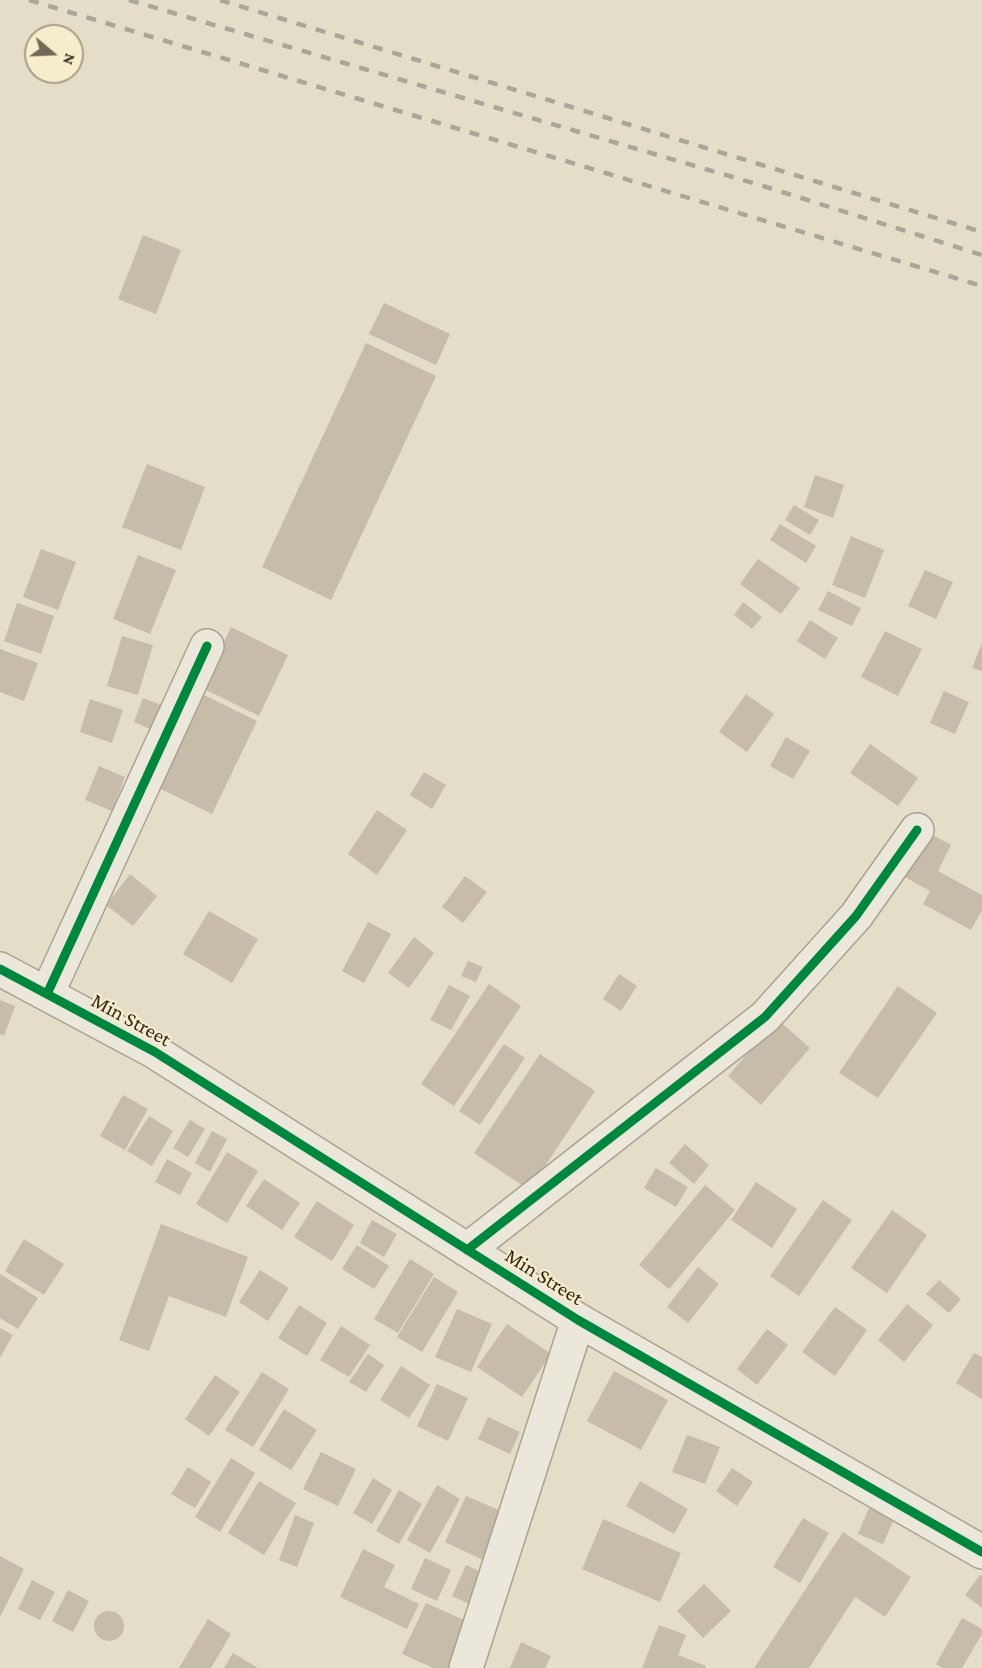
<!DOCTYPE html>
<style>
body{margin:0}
#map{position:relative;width:982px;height:1668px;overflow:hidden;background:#e4dec8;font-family:"Crimson Pro",serif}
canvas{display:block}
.north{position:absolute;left:24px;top:24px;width:60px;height:60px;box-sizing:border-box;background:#f6edcc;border:2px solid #a99f85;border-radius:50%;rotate:109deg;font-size:16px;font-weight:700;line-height:24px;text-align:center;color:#352a1b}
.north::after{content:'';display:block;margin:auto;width:21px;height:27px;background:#726958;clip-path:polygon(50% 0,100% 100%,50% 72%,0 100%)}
</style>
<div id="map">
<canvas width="982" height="1668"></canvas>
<div class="north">N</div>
</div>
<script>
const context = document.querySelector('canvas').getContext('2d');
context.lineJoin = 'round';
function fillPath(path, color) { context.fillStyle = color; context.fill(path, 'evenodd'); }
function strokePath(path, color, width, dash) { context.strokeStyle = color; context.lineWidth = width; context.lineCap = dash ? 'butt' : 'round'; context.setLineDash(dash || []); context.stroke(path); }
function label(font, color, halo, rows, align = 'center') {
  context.font = font + ' "Crimson Pro",serif'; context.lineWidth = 4.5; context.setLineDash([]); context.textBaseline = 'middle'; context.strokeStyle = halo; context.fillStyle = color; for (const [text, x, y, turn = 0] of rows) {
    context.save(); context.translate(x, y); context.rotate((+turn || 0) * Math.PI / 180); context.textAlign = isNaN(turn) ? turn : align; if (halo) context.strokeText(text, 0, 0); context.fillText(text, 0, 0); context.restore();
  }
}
const building = new Path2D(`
 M 143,235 L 181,250 L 156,314 L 118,299 Z
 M 384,303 L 450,334 L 436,365 L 369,334 Z
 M 366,343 L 436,376 L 331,600 L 262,567 Z
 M 147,464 L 205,487 L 181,550 L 122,527 Z
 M 815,475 L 844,485 L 833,518 L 804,507 Z
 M 794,505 L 819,520 L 810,535 L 785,520 Z
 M 780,524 L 816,546 L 806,563 L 770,540 Z
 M 851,536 L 884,550 L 865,598 L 832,585 Z
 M 41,549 L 76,562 L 58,610 L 23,597 Z
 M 138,555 L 176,570 L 150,634 L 113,619 Z
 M 758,559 L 800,588 L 781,614 L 740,584 Z
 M 925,570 L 953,582 L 936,619 L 908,606 Z
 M 828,591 L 861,608 L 852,626 L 818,610 Z
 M 743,602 L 762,617 L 752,629 L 734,615 Z
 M 17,603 L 54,616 L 41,654 L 4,641 Z
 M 810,620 L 838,638 L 825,659 L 797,641 Z
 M 231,627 L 288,655 L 259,716 L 202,688 Z
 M 885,631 L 922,649 L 898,696 L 861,677 Z
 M 122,636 L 153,645 L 138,695 L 107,686 Z
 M 982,643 L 982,671 L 972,668 Z
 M 0,649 L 38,663 L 24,701 L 0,692 Z
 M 196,691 L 257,721 L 212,814 L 151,784 Z
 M 944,691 L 969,702 L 955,734 L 930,723 Z
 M 746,694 L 774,714 L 747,752 L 719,732 Z
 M 143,698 L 162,705 L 152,730 L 134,722 Z
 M 90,699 L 123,710 L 112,743 L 80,732 Z
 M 786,737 L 810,751 L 793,779 L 770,766 Z
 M 870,744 L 918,778 L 898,806 L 850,773 Z
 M 99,766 L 125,777 L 112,811 L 85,800 Z
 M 424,772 L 446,785 L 432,809 L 410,795 Z
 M 377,810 L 407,830 L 377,875 L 348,854 Z
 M 929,833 L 951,845 L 938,871 L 982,895 L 982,910 L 971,930 L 923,904 L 930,891 L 905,877 Z
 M 130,874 L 157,896 L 133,926 L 106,905 Z
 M 465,876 L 487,892 L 463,923 L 442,907 Z
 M 209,911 L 258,939 L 232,983 L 183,954 Z
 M 368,922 L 391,934 L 364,983 L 342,971 Z
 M 414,937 L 434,953 L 409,988 L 388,973 Z
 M 468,961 L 483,967 L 476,982 L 461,976 Z
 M 619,974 L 637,986 L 621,1011 L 603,999 Z
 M 489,984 L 521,1006 L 454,1106 L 421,1084 Z
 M 449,985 L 470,996 L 451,1030 L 430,1020 Z
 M 898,986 L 937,1013 L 878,1098 L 839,1073 Z
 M 0,1000 L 15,1006 L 4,1036 L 0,1034 Z
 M 777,1019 L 810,1048 L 761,1105 L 728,1076 Z
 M 504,1044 L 525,1058 L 480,1125 L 459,1111 Z
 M 540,1054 L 595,1091 L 529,1190 L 474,1153 Z
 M 123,1095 L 148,1109 L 125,1150 L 100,1136 Z
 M 149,1116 L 173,1131 L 152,1166 L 127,1151 Z
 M 190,1120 L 205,1129 L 188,1157 L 173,1148 Z
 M 212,1131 L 227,1139 L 210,1172 L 195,1163 Z
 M 685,1144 L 709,1165 L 694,1184 L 669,1163 Z
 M 227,1152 L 258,1171 L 227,1223 L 196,1204 Z
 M 167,1159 L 192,1173 L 180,1195 L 155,1182 Z
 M 656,1168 L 688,1187 L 676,1207 L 644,1188 Z
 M 264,1179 L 300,1203 L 282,1230 L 246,1206 Z
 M 756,1182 L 797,1209 L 772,1248 L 731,1220 Z
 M 705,1185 L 735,1210 L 669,1289 L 639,1265 Z
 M 823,1200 L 852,1220 L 799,1296 L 770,1276 Z
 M 317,1201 L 354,1225 L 332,1261 L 294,1237 Z
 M 892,1210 L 927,1235 L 887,1293 L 851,1268 Z
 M 372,1220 L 397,1234 L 384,1257 L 360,1243 Z
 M 161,1224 L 248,1257 L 226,1317 L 169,1296 L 149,1351 L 119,1340 Z
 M 24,1239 L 64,1264 L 44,1295 L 5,1271 Z
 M 357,1245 L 389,1266 L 374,1289 L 342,1269 Z
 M 410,1259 L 434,1274 L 398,1333 L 374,1319 Z
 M 698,1267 L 719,1284 L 688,1323 L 667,1307 Z
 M 260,1270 L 289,1288 L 268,1321 L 239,1302 Z
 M 0,1274 L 38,1298 L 18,1329 L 0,1318 Z
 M 434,1277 L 458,1292 L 422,1352 L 397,1337 Z
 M 939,1280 L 961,1299 L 949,1313 L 926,1294 Z
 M 907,1304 L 933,1325 L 904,1362 L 878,1340 Z
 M 299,1305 L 327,1323 L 307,1356 L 278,1338 Z
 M 835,1307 L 867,1330 L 835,1376 L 802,1352 Z
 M 457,1309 L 492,1324 L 471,1372 L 435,1357 Z
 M 507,1324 L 551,1354 L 522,1397 L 477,1367 Z
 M 341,1326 L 370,1345 L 349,1377 L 320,1360 Z
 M 0,1328 L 13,1335 L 0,1358 Z
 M 767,1329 L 788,1345 L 757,1385 L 737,1369 Z
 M 974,1353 L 982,1357 L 982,1399 L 956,1383 Z
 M 368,1354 L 384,1365 L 366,1392 L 349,1382 Z
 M 401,1366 L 430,1385 L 409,1418 L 380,1400 Z
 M 614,1371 L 668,1400 L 641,1450 L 587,1421 Z
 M 262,1372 L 289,1389 L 253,1447 L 225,1430 Z
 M 215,1375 L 240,1392 L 209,1436 L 185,1419 Z
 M 437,1384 L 468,1398 L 448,1441 L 417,1426 Z
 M 284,1409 L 317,1430 L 291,1470 L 259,1450 Z
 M 488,1417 L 520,1432 L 510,1454 L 478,1439 Z
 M 687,1435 L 720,1447 L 705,1484 L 672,1472 Z
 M 321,1452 L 356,1469 L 338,1506 L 303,1489 Z
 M 231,1458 L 255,1473 L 220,1532 L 195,1517 Z
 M 188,1467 L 211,1482 L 195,1508 L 171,1494 Z
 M 732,1468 L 753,1482 L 737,1506 L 716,1491 Z
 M 373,1478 L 392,1490 L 372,1524 L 353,1513 Z
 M 259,1481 L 296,1503 L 264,1555 L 228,1533 Z
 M 640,1481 L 688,1509 L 674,1534 L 626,1506 Z
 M 437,1485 L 460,1499 L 430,1553 L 407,1540 Z
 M 399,1490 L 422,1504 L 399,1544 L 376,1531 Z
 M 466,1496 L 506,1513 L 485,1561 L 445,1542 Z
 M 869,1508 L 894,1519 L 883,1544 L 858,1534 Z
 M 295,1515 L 314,1523 L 297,1567 L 279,1560 Z
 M 803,1518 L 829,1533 L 800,1583 L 773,1567 Z
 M 603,1519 L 681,1553 L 660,1602 L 582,1569 Z
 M 843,1532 L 911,1577 L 885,1617 L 855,1597 L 809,1668 L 754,1668 Z
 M 363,1549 L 395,1565 L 384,1587 L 419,1604 L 407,1629 L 340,1597 Z
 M 0,1556 L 24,1569 L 0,1617 Z
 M 425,1558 L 451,1570 L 437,1601 L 411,1589 Z
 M 466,1565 L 492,1577 L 478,1608 L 452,1596 Z
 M 980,1575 L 982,1576 L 982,1608 L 965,1595 Z
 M 32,1580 L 55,1592 L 40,1620 L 18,1609 Z
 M 704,1584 L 731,1611 L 703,1638 L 677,1611 Z
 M 68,1590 L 89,1601 L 73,1632 L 52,1621 Z
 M 426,1603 L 475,1625 L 456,1668 L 433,1668 L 402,1654 Z
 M94 1626a15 15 0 1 1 30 0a15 15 0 1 1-30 0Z
 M 962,1618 L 982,1629 L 982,1634 L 962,1668 L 943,1668 L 936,1664 Z
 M 208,1619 L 231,1634 L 211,1668 L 179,1668 Z
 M 659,1625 L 686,1635 L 678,1655 L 706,1666 L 705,1668 L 642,1668 Z
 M 521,1642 L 551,1656 L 545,1668 L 510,1668 Z
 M 233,1653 L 258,1668 L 224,1668 Z`);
const street = new Path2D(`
 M 0,969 L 155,1052 L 578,1320 L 982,1552
 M 47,994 L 207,646
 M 467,1250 L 765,1017 L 856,916 L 917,830
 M 466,1668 L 578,1320`);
const rail = new Path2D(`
 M 29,0 L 982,286
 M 129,0 L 760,185 L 982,255
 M 220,0 L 982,232`);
const cycleway = new Path2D(`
 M 0,969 L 155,1052 L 578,1320 L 982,1552
 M 47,994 L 207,646
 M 467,1250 L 765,1017 L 856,916 L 917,830`);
const streetNames = [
 ["Min Street",131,1020,29],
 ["Min Street",544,1277,32]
];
fillPath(building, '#c7bba9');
strokePath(street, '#a8a292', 36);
strokePath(street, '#ebe7db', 33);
strokePath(rail, '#aaa69b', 4.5, [10, 10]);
strokePath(cycleway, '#00873e', 9);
label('21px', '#352a1b', '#f6edcc', streetNames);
</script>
